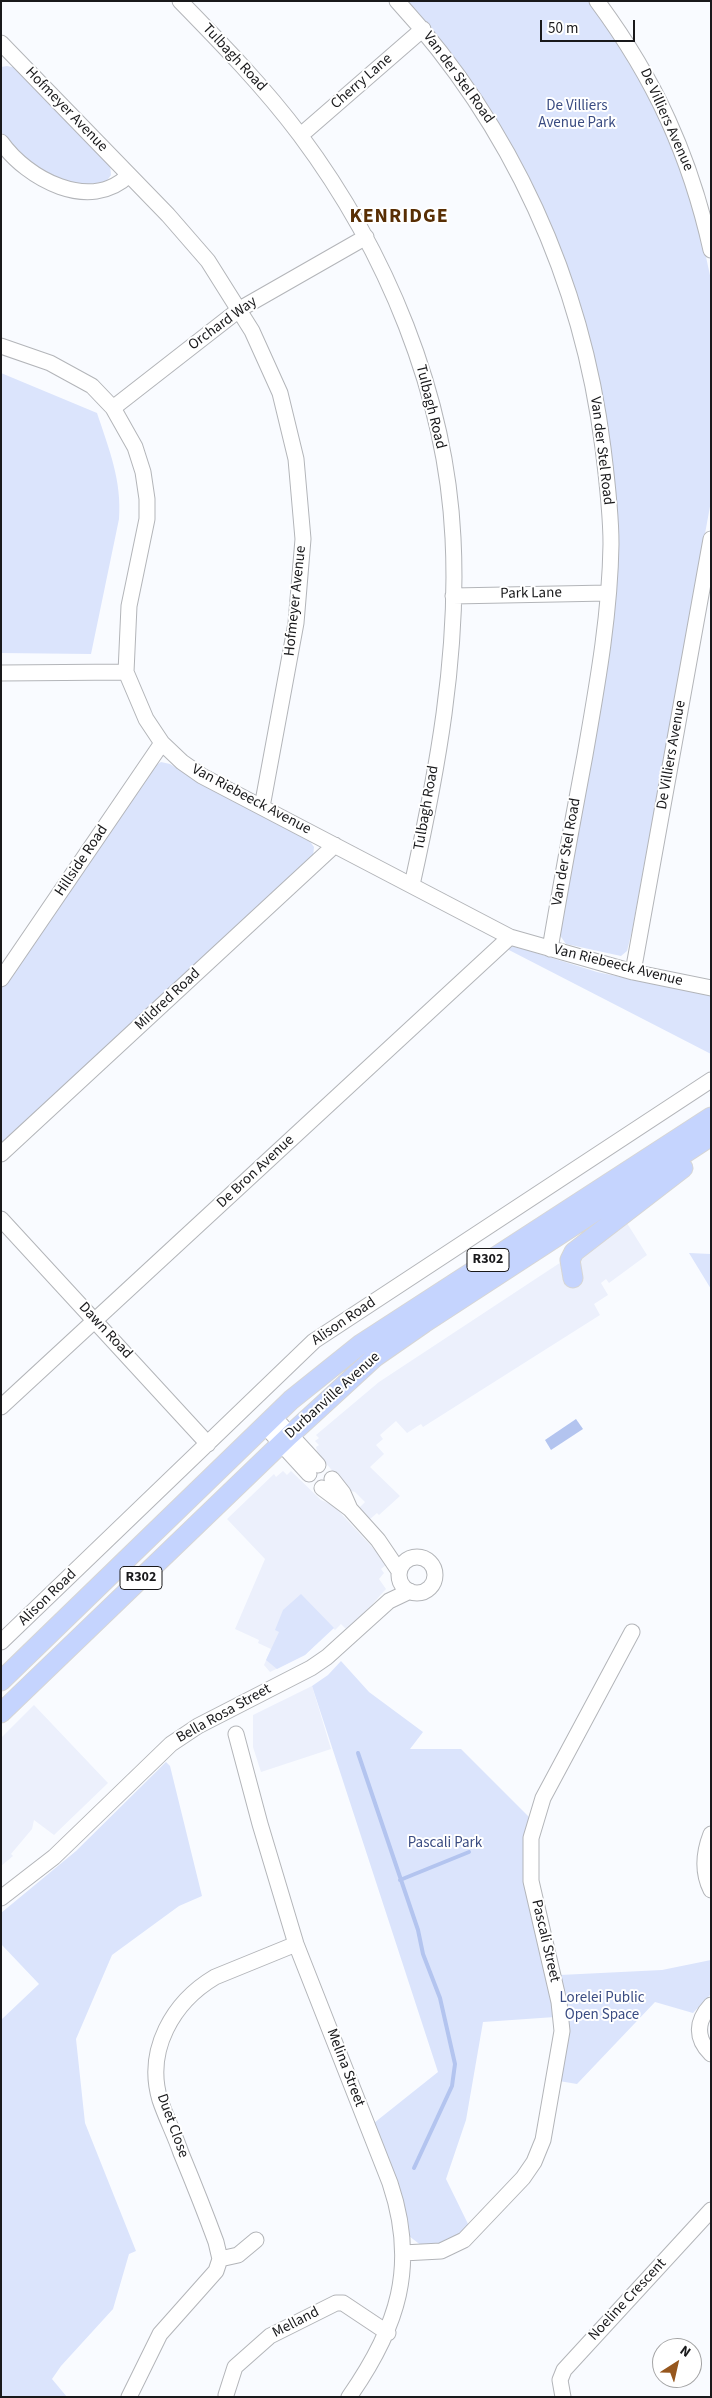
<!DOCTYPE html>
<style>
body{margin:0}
#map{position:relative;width:712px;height:2398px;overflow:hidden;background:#f9fbff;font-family:"Source Sans 3",sans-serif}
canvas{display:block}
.frame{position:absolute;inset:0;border:2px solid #19191b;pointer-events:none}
.north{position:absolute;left:652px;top:2338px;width:50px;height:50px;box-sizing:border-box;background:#fff;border:1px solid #a3a3a4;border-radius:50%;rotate:35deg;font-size:14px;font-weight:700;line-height:20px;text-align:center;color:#19191b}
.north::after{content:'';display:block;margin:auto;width:18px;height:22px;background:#96571e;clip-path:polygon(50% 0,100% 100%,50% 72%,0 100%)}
.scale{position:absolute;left:540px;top:20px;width:95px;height:22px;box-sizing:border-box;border:2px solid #19191b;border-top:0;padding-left:6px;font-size:15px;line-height:18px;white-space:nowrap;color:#19191b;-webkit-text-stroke:4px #fff;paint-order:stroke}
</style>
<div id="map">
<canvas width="712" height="2398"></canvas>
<div class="frame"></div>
<div class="north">N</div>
<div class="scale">50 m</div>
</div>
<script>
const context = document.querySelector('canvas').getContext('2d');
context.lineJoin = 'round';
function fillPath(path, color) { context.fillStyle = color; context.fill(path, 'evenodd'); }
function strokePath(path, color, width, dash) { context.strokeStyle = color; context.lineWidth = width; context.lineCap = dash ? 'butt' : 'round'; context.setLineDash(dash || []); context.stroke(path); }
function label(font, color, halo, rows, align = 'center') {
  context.font = font + ' "Source Sans 3",sans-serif'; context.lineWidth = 4; context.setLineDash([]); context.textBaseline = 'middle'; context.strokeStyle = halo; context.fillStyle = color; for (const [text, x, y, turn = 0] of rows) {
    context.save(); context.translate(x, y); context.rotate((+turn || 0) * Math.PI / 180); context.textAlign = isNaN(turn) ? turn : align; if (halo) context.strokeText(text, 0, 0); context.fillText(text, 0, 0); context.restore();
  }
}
const built = new Path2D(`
 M 625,1220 L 647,1255 L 609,1283 L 606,1279 L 601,1283 L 608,1295 L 594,1304 L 600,1315 L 423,1427 L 421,1424 L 407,1433 L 396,1421 L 380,1435 L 383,1439 L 376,1445 L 384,1454 L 370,1467 L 400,1496 L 379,1515 L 377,1513 L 369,1520 L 358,1509 L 365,1502 L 355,1492 L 351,1491 L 338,1477 L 339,1475 L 336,1475 L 318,1454 L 316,1447 L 319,1445 L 315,1441 L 319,1438 L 316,1435 L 379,1382 Z
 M 283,1471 L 287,1475 L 291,1471 L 321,1500 L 334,1506 L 385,1561 L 386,1565 L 381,1569 L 384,1573 L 379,1579 L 386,1589 L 348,1631 L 341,1624 L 335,1630 L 333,1628 L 305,1655 L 270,1672 L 264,1665 L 271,1649 L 258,1643 L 259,1640 L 235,1629 L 265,1559 L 227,1519 L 274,1474 L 276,1477 Z
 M 312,1686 L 331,1749 L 261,1772 L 253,1747 L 253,1715 Z
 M 34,1705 L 108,1783 L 54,1835 L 34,1820 L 32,1829 L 11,1854 L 13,1856 L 1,1866 L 1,1738 Z`);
const green = new Path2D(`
 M 407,1 L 589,1 L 624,52 L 641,82 L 671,144 L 684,177 L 703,243 L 711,280 L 711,501 L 632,931 L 627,951 L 621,956 L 566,944 L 559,934 L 615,525 L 561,256 Z
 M 7,66 L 17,68 L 110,164 L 111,175 L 106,182 L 78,185 L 43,175 L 7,141 L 1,131 L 1,67 Z
 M 1,373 L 97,413 C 109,449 122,481 119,519 L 91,654 L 1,653 Z
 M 161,762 L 170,764 L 200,782 L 309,840 L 314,847 L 313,857 L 1,1146 L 1,989 L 153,767 Z
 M 514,946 L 597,972 L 711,996 L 711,1054 L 507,949 Z
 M 689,1253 L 711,1254 L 711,1289 Z
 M 301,1594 L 334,1628 L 305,1655 L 277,1669 L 266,1660 L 279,1632 L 275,1630 L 283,1610 Z
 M 341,1661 L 369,1692 L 423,1732 L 410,1749 L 461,1749 L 530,1818 L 555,2017 L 483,2022 L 466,2120 L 446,2179 L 470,2228 L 450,2242 L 422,2246 L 409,2236 L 374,2123 L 438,2072 L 312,1686 L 328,1675 Z
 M 166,1762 L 170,1766 L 202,1896 L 179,1906 L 112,1955 L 76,2039 L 85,2123 L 136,2251 L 129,2254 L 113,2309 L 61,2366 L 52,2379 L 67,2397 L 1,2397 L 1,2020 L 39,1984 L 1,1944 L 1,1913 L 76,1851 Z
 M 711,1960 L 711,1994 L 693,2013 L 655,2002 L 577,2084 L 559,2081 L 560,1975 L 662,1970 Z`);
const water = new Path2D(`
 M 576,1419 L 583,1429 L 551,1450 L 545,1440 Z`);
const stream = new Path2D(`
 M 358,1753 L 418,1930 L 423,1954 L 440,1998 L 455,2064 L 452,2086 L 414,2168
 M 400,1880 L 469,1852`);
const minor = new Path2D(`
 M 180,1 C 222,44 264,87 300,135 C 386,250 446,394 453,538 C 459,655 437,772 412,885
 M 397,1 C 512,126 582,280 603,448 C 607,480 611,512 611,544 C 610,615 597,686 585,755 C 573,819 561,884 550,949
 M 597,1 C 655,79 690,156 711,250
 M 1,43 L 168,215 L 208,261 L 252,331 L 280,393 L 296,459 L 303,539 L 296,623 L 262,807
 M 301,135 L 423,29
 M 1,142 C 27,179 90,213 129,175
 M 1,346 L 50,363 L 92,386 L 113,408 L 135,447 L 143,472 L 147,499 L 147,519 L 129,606 L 126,672 L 146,719 L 162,743 L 182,762 L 202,776 L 510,937 L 633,972 L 711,988
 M 113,408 L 240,309 L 366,237
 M 453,596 L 608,593
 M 1,673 L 126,672
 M 633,972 L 711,539
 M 1,979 L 162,743
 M 1,1154 L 335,845
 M 1,1219 L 208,1444
 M 1,1407 L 510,937
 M 274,1417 L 318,1465
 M 265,1426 L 309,1474
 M 332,1479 L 343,1493 L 350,1509
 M 322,1488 L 350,1509 L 378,1540 L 399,1571
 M399 1575a18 18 0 1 1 36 0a18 18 0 1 1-36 0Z
 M 1,1642 L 314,1341 L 711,1080
 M 236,1734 L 260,1824 L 296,1944 L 390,2183 C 418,2266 398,2327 349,2397
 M 711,1834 C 704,1852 702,1872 711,1890
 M 1,1898 L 54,1857 L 171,1744 L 198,1726 L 311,1668 L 327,1657 L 389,1601 L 410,1591
 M 711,2005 C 696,2021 695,2038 711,2054
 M 403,2253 L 441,2251 L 464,2240 L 523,2178 L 534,2162 L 543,2140 L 562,2031 L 559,2002 L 531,1881 L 531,1838 L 543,1798 L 632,1632
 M 220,2259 L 238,2255 L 256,2240
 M 226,2395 L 235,2367 L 270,2336 L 336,2303 L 343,2303 L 388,2333
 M 129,2397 L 160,2334 L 216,2271 L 220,2259 L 216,2242 C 205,2212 193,2182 181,2153 C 175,2135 166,2118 160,2100 C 145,2050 173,2002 215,1977 L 296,1944
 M 563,2397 L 560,2380 L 564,2370 L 711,2210`);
const major = new Path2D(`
 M 573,1278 L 570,1260 L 574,1252 L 683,1168
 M 1,1681 L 291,1400 L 361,1344 L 711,1117
 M 1,1713 L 290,1435 L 375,1357 L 424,1323 L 711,1136`);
const shields = [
 [488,1260,42],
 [141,1578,42]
];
const shieldNames = [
 ["R302",488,1260],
 ["R302",141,1578]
];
const streetNames = [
 ["Tulbagh Road",234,58,47],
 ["Van der Stel Road",458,78,54],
 ["Cherry Lane",362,82,-41],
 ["Hofmeyer Avenue",66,110,46],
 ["De Villiers Avenue",666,120,66],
 ["Orchard Way",223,324,-36],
 ["Tulbagh Road",430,407,76],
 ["Van der Stel Road",601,451,83],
 ["Park Lane",531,594,-1],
 ["Hofmeyer Avenue",296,601,-84],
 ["De Villiers Avenue",672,755,-80],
 ["Van Riebeeck Avenue",251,800,28],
 ["Tulbagh Road",427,808,-80],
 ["Van der Stel Road",567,852,-80],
 ["Hillside Road",82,861,-56],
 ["Van Riebeeck Avenue",618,966,14],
 ["Mildred Road",168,1000,-43],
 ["De Bron Avenue",256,1172,-43],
 ["Alison Road",344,1322,-34],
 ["Dawn Road",105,1331,47],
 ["Durbanville Avenue",333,1396,-42],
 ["Alison Road",48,1598,-44],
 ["Bella Rosa Street",224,1714,-29],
 ["Pascali Street",545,1941,77],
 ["Melina Street",345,2068,69],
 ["Duet Close",172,2126,70],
 ["Noeline Crescent",628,2300,-47],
 ["Melland",296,2323,-27]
];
const parkNames = [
 ["De Villiers",577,107],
 ["Avenue Park",577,124],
 ["Pascali Park",445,1844],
 ["Lorelei Public",602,1999],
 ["Open Space",602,2016]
];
const districtNames = [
 ["KENRIDGE",399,218]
];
fillPath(built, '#ecf0fc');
fillPath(green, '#dbe4fc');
fillPath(water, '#b3c4ef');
strokePath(stream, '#b3c4ef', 4);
strokePath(minor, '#b3b5b9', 17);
strokePath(major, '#d6d6d6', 21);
strokePath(minor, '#fff', 15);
strokePath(major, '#c5d4fe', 19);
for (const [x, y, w] of shields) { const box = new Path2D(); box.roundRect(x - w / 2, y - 11.5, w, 23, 4); context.fillStyle = '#fff'; context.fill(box); strokePath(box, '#19191b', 1); }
label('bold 14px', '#19191b', null, shieldNames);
label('15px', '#19191b', '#fff', streetNames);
label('15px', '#3a4c82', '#fff', parkNames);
context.letterSpacing = '1px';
label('bold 20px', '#582e04', '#fff', districtNames);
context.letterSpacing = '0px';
</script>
